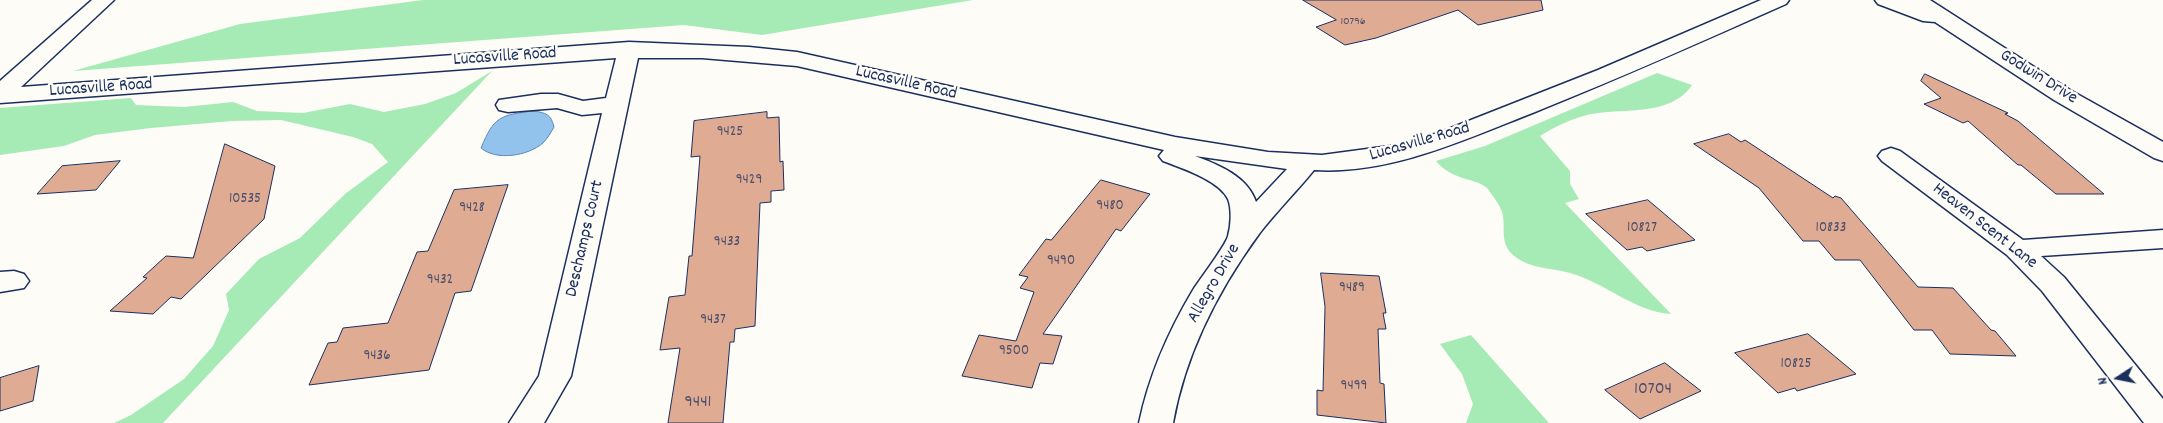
<!DOCTYPE html>
<style>
body{margin:0}
#map{position:relative;width:2163px;height:423px;overflow:hidden;background:#fdfcf7;font-family:Dekko,sans-serif}
canvas{display:block}
.north{position:absolute;left:2093px;top:353px;width:50px;height:50px;-webkit-text-stroke:4px #fdfcf7;paint-order:stroke;rotate:259deg;font-size:14px;font-weight:700;line-height:20px;text-align:center;color:#1b2f5e}
.north::after{content:'';display:block;margin:auto;width:18px;height:22px;background:#1b2f5e;clip-path:polygon(50% 0,100% 100%,50% 72%,0 100%)}
</style>
<div id="map">
<canvas width="2163" height="423"></canvas>
<div class="north">N</div>
</div>
<script>
const context = document.querySelector('canvas').getContext('2d');
context.lineJoin = 'round';
function fillPath(path, color) { context.fillStyle = color; context.fill(path, 'evenodd'); }
function strokePath(path, color, width, dash) { context.strokeStyle = color; context.lineWidth = width; context.lineCap = dash ? 'butt' : 'round'; context.setLineDash(dash || []); context.stroke(path); }
function label(font, color, halo, rows, align = 'center') {
  context.font = font + ' Dekko,sans-serif'; context.lineWidth = 5; context.setLineDash([]); context.textBaseline = 'middle'; context.strokeStyle = halo; context.fillStyle = color; for (const [text, x, y, turn = 0] of rows) {
    context.save(); context.translate(x, y); context.rotate((+turn || 0) * Math.PI / 180); context.textAlign = isNaN(turn) ? turn : align; if (halo) context.strokeText(text, 0, 0); context.fillText(text, 0, 0); context.restore();
  }
}
const green = new Path2D(`
 M 423,0 L 973,0 L 762,35 L 684,25 L 73,71 L 240,24 Z
 M 492,71 L 163,423 L 114,423 L 131,415 L 184,379 L 213,346 L 229,310 L 226,294 L 259,259 L 300,238 L 345,194 L 388,162 L 372,144 L 353,137 L 281,120 L 232,121 L 151,128 L 95,135 L 64,146 L 0,155 L 0,108 L 131,98 L 136,105 L 184,107 L 233,102 L 257,111 L 303,113 L 350,104 L 384,112 L 425,104 L 456,93 Z
 M 1657,73 L 1692,85 C 1670,118 1620,107 1587,115 C 1571,119 1554,127 1540,136 L 1570,171 L 1570,184 L 1579,199 L 1565,203 L 1671,314 C 1635,312 1604,282 1570,273 C 1548,267 1526,269 1510,252 C 1500,240 1506,225 1502,212 C 1500,205 1492,195 1488,189 C 1478,178 1452,181 1436,161 L 1485,146 Z
 M 1471,335 L 1549,423 L 1466,423 L 1473,404 L 1462,374 L 1440,344 Z`);
const water = new Path2D(`
 M 534,111 C 546,113 551,114 554,127 C 551,132 548,138 543,143 C 528,156 496,161 481,148 C 494,117 499,115 534,111 Z`);
const building = new Path2D(`
 M 1303,0 L 1541,0 L 1543,10 L 1478,25 L 1458,10 L 1376,38 L 1345,45 L 1316,27 L 1336,20 Z
 M 1925,74 L 2008,113 L 2005,114 L 2018,121 L 2104,194 L 2056,194 L 2021,165 L 2018,165 L 1968,121 L 1963,123 L 1924,104 L 1941,98 L 1921,81 Z
 M 767,112 L 767,118 L 779,117 L 780,162 L 783,161 L 784,190 L 771,191 L 771,202 L 760,203 L 755,326 L 735,329 L 734,342 L 730,342 L 723,423 L 668,423 L 680,348 L 660,350 L 669,297 L 685,295 L 689,256 L 692,256 L 700,156 L 691,157 L 694,121 Z
 M 1729,134 L 1741,142 L 1745,140 L 1833,198 L 1835,196 L 1841,198 L 1918,287 L 1953,288 L 1991,330 L 1995,331 L 2016,356 L 1950,354 L 1932,330 L 1914,330 L 1860,260 L 1835,260 L 1819,241 L 1803,241 L 1759,188 L 1694,144 Z
 M 225,144 L 275,166 L 264,219 L 181,299 L 171,297 L 153,314 L 110,311 L 147,278 L 143,277 L 166,256 L 193,258 Z
 M 120,161 L 96,190 L 37,194 L 62,166 Z
 M 1101,180 L 1150,194 L 1121,231 L 1116,229 L 1043,334 L 1062,336 L 1053,364 L 1040,363 L 1032,388 L 962,376 L 979,335 L 1016,341 L 1034,292 L 1020,288 L 1028,277 L 1019,275 L 1046,239 L 1051,240 Z
 M 508,185 L 471,291 L 455,293 L 429,370 L 309,385 L 328,343 L 337,342 L 343,328 L 388,323 L 417,252 L 428,251 L 454,190 Z
 M 1648,200 L 1695,240 L 1647,251 L 1642,247 L 1627,250 L 1586,214 Z
 M 1321,273 L 1379,276 L 1386,313 L 1383,313 L 1386,329 L 1378,329 L 1380,383 L 1384,384 L 1386,423 L 1317,415 L 1317,390 L 1323,391 L 1325,307 Z
 M 1808,334 L 1856,374 L 1797,391 L 1795,388 L 1778,393 L 1735,353 Z
 M 1665,363 L 1701,391 L 1640,419 L 1605,390 Z
 M 39,366 L 33,401 L 0,411 L 0,378 Z`);
const minor = new Path2D(`
 M 92,0 L 114,0 L 21,87 L 629,42 L 749,47 L 797,52 L 1175,137 L 1268,152 L 1322,155 L 1397,145 L 1438,133 L 1598,70 L 1761,0 L 1789,0 L 1786,4 C 1703,41 1620,78 1535,112 C 1466,139 1390,175 1314,170 C 1296,192 1276,212 1259,234 C 1218,290 1185,355 1173,423 L 1139,423 C 1149,375 1168,332 1193,290 C 1200,279 1226,245 1228,236 C 1231,226 1232,209 1228,199 C 1219,180 1181,168 1163,161 L 1159,156 L 1164,150 L 797,66 L 702,58 L 638,58 L 571,376 L 544,423 L 509,423 L 539,376 L 602,113 L 582,115 L 557,108 L 508,112 L 499,110 L 496,105 L 499,100 L 541,94 L 558,94 L 583,101 L 606,98 L 616,58 L 0,103 L 0,81 ZM 1195,156 L 1287,169 L 1256,202 C 1247,176 1219,165 1195,156 Z
 M 1875,0 L 1930,0 L 2070,90 L 2163,142 L 2163,161 L 2154,158 L 2054,100 L 1935,22 L 1923,21 L 1878,4 Z
 M 1891,148 L 1900,151 L 2023,240 L 2163,230 L 2163,248 L 2041,256 L 2064,277 L 2163,399 L 2163,423 L 2144,423 L 2042,291 L 2007,255 L 1882,161 L 1878,156 L 1882,151 Z
 M 14,271 L 24,274 L 29,281 L 24,288 L 0,292 L 0,272 Z`);
const farNumbernames = [
 ["10796",1353,22]
];
const numberNames = [
 ["9425",730,133],
 ["9429",749,181],
 ["10535",245,200],
 ["9480",1110,207],
 ["9428",472,209],
 ["10827",1642,229],
 ["10833",1831,229],
 ["9433",727,243],
 ["9490",1061,262],
 ["9432",440,281],
 ["9489",1352,289],
 ["9437",713,321],
 ["9500",1014,352],
 ["9436",377,357],
 ["10825",1796,365],
 ["9499",1354,387]
];
const streetNames = [
 ["Lucasville Road",505,58,-4],
 ["Godwin Drive",2038,78,32],
 ["Lucasville Road",906,84,13],
 ["Lucasville Road",101,89,-4],
 ["Lucasville Road",1420,143,-16],
 ["Heaven Scent Lane",1984,227,38],
 ["Deschamps Court",586,239,-77],
 ["Allegro Drive",1215,284,-60]
];
const nearNumbernames = [
 ["10704",1653,391],
 ["9441",698,404]
];
fillPath(green, '#a6ebb6');
fillPath(water, '#91c3ed');
strokePath(water, '#6288b4', 1);
fillPath(building, '#dfac93');
strokePath(building, '#1b2f5e', 1);
strokePath(minor, '#1b2f5e', 3);
fillPath(minor, '#fdfcf7');
label('12px', '#4c4e6b', null, farNumbernames);
label('15px', '#4c4e6b', null, numberNames);
label('18px', '#1b2f5e', '#fdfcf7', streetNames);
label('18px', '#4c4e6b', null, nearNumbernames);
</script>
